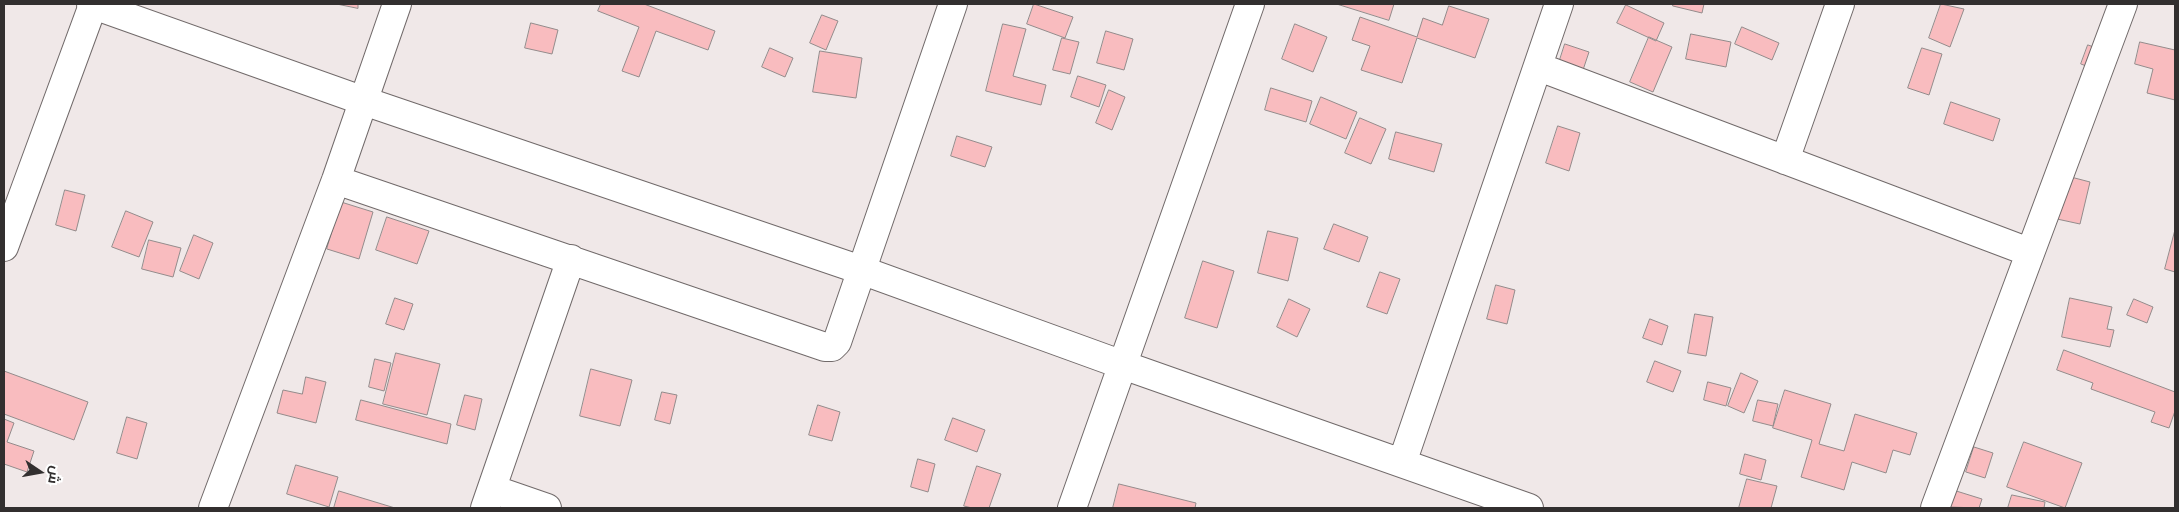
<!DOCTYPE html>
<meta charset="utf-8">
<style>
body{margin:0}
#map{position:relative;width:2179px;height:512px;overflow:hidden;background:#f0e8e8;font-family:"DM Sans",Cairo,sans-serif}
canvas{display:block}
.frame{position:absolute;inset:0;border:5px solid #322f2f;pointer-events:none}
.north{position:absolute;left:15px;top:447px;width:50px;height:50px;-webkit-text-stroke:4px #fff;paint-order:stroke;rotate:102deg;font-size:14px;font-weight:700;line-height:20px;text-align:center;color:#322f2f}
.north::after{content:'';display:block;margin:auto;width:18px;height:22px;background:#322f2f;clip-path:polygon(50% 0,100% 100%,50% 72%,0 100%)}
</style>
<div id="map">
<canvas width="2179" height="512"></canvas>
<div class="frame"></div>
<div class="north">ش</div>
</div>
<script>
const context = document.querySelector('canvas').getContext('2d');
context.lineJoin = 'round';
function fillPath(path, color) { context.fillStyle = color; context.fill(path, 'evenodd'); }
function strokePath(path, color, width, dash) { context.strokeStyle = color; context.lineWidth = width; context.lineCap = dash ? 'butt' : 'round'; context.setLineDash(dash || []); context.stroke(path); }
const building = new Path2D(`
 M 337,4 L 358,4 L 358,8 Z
 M 601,4 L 644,4 L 715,31 L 708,50 L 656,31 L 639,77 L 622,71 L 639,27 L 598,11 Z
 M 1034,4 L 1073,17 L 1065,38 L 1027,24 Z
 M 1337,4 L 1394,4 L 1389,20 Z
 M 1673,4 L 1704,4 L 1702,13 L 1673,6 Z
 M 1941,4 L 1964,9 L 1950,47 L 1929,38 Z
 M 1626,5 L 1664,23 L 1656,41 L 1617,23 Z
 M 1449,6 L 1489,19 L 1475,58 L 1417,38 L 1402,83 L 1361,70 L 1370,46 L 1352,40 L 1360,17 L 1417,37 L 1423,18 L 1442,25 Z
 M 822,15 L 838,21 L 826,50 L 810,43 Z
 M 531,23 L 558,30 L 552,54 L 525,48 Z
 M 1003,24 L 1026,29 L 1013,76 L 1046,85 L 1041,105 L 986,91 Z
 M 1295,24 L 1327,37 L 1313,72 L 1282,59 Z
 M 1742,27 L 1779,43 L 1772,60 L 1735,44 Z
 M 1106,31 L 1133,39 L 1124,70 L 1097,63 Z
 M 1691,34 L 1731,42 L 1726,67 L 1686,59 Z
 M 1649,37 L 1672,47 L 1653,92 L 1630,82 Z
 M 1062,38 L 1079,42 L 1070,74 L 1053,70 Z
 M 2140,42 L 2175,50 L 2175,100 L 2147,93 L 2153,69 L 2135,64 Z
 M 1565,44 L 1589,52 L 1582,73 L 1558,66 Z
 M 2088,45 L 2116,55 L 2109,75 L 2081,64 Z
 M 770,48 L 793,58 L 785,77 L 762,67 Z
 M 1922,48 L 1942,54 L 1929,95 L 1908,88 Z
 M 820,51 L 862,58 L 856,98 L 813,92 Z
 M 1078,76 L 1106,85 L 1099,107 L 1071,97 Z
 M 1271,88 L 1312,101 L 1306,122 L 1265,110 Z
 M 1109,90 L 1125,97 L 1112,130 L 1096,123 Z
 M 1321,97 L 1357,112 L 1346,139 L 1310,124 Z
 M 1951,102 L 2000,119 L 1993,141 L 1944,124 Z
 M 1360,118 L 1386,129 L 1371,164 L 1345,153 Z
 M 1558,126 L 1580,133 L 1569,171 L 1546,163 Z
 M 1396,132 L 1442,144 L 1434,172 L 1389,159 Z
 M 957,136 L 992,147 L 985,167 L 951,156 Z
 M 2067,176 L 2090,182 L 2080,224 L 2057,219 Z
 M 65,190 L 85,195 L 76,231 L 56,225 Z
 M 341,202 L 373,212 L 359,259 L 327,249 Z
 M 126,211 L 153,222 L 139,257 L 112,247 Z
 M 387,217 L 429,231 L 417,264 L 376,250 Z
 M 1334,224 L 1368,237 L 1359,262 L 1324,249 Z
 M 2175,230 L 2175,272 L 2165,269 Z
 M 1268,231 L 1298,238 L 1288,281 L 1258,273 Z
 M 194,235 L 213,243 L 199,279 L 180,271 Z
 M 149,240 L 181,248 L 173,277 L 142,269 Z
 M 1203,261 L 1234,271 L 1217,328 L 1185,318 Z
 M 1380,272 L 1400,279 L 1387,314 L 1367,307 Z
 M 1496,285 L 1515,290 L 1507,324 L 1487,319 Z
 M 395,298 L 413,304 L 404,330 L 386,324 Z
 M 2070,298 L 2112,307 L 2107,329 L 2114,330 L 2110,347 L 2062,337 Z
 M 1289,299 L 1310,309 L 1297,337 L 1277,327 Z
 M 2134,299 L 2153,307 L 2147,323 L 2127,315 Z
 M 1695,314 L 1713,317 L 1706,356 L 1688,353 Z
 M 1650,319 L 1668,326 L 1662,345 L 1643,338 Z
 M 2064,350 L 2175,392 L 2175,411 L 2169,428 L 2151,422 L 2155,412 L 2091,389 L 2093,383 L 2057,370 Z
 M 396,353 L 440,364 L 427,415 L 383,404 Z
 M 375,359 L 391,363 L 384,391 L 369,387 Z
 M 1655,361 L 1681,371 L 1673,392 L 1647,382 Z
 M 591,369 L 632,380 L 620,426 L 580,416 Z
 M 4,371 L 88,402 L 74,440 L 4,414 Z
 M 1741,373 L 1758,381 L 1744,413 L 1728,406 Z
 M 306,377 L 326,382 L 316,423 L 277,413 L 283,390 L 302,394 Z
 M 1708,382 L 1731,388 L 1726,406 L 1704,400 Z
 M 1785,390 L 1831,404 L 1819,444 L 1844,451 L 1855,414 L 1917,433 L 1910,455 L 1893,450 L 1886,473 L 1852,462 L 1844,490 L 1801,477 L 1812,440 L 1773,428 Z
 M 662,392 L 677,395 L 670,424 L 655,420 Z
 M 465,395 L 482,399 L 475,430 L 457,425 Z
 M 361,400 L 451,424 L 447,444 L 356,420 Z
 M 1758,400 L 1778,404 L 1773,426 L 1753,421 Z
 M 818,405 L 840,412 L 832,441 L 809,435 Z
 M 127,417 L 147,423 L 137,459 L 117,453 Z
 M 953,418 L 985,430 L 977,452 L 945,440 Z
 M 4,419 L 14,423 L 7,442 L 34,451 L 27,472 L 4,464 Z
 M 2024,442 L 2082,463 L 2065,508 L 2007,487 Z
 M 1974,447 L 1993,453 L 1985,478 L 1966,472 Z
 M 1745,454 L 1766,460 L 1761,480 L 1740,474 Z
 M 918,459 L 935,464 L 928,492 L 911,487 Z
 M 296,465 L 338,477 L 329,507 L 287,494 Z
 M 977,466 L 1001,474 L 989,508 L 972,508 L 964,506 Z
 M 1747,479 L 1777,486 L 1771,508 L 1739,508 Z
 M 1119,484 L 1196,503 L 1195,508 L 1113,508 Z
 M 1953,490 L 1982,499 L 1979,508 L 1948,507 Z
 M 339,491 L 395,508 L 334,508 Z
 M 2012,495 L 2045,502 L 2044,508 L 2008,508 Z`);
const street = new Path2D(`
 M 1539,67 L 2029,252
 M 1785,160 L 1840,4
 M 336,180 L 825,347 L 832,347 L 837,342 L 953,4
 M 4,247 L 93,5
 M 1123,365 L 1529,508
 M 1402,463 L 1559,4
 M 492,489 L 547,508
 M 213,508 L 336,180 L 397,4
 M 485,508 L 571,259
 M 1935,508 L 2123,4`);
const secondary = new Path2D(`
 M 91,4 L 364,101 L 861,270 L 1123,365
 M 1072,508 L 1250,4`);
fillPath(building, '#f9bcbf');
strokePath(building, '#938b8b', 1);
strokePath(street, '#716a6a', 30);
strokePath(secondary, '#716a6a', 30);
strokePath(street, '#fff', 28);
strokePath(secondary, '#fff', 28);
</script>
